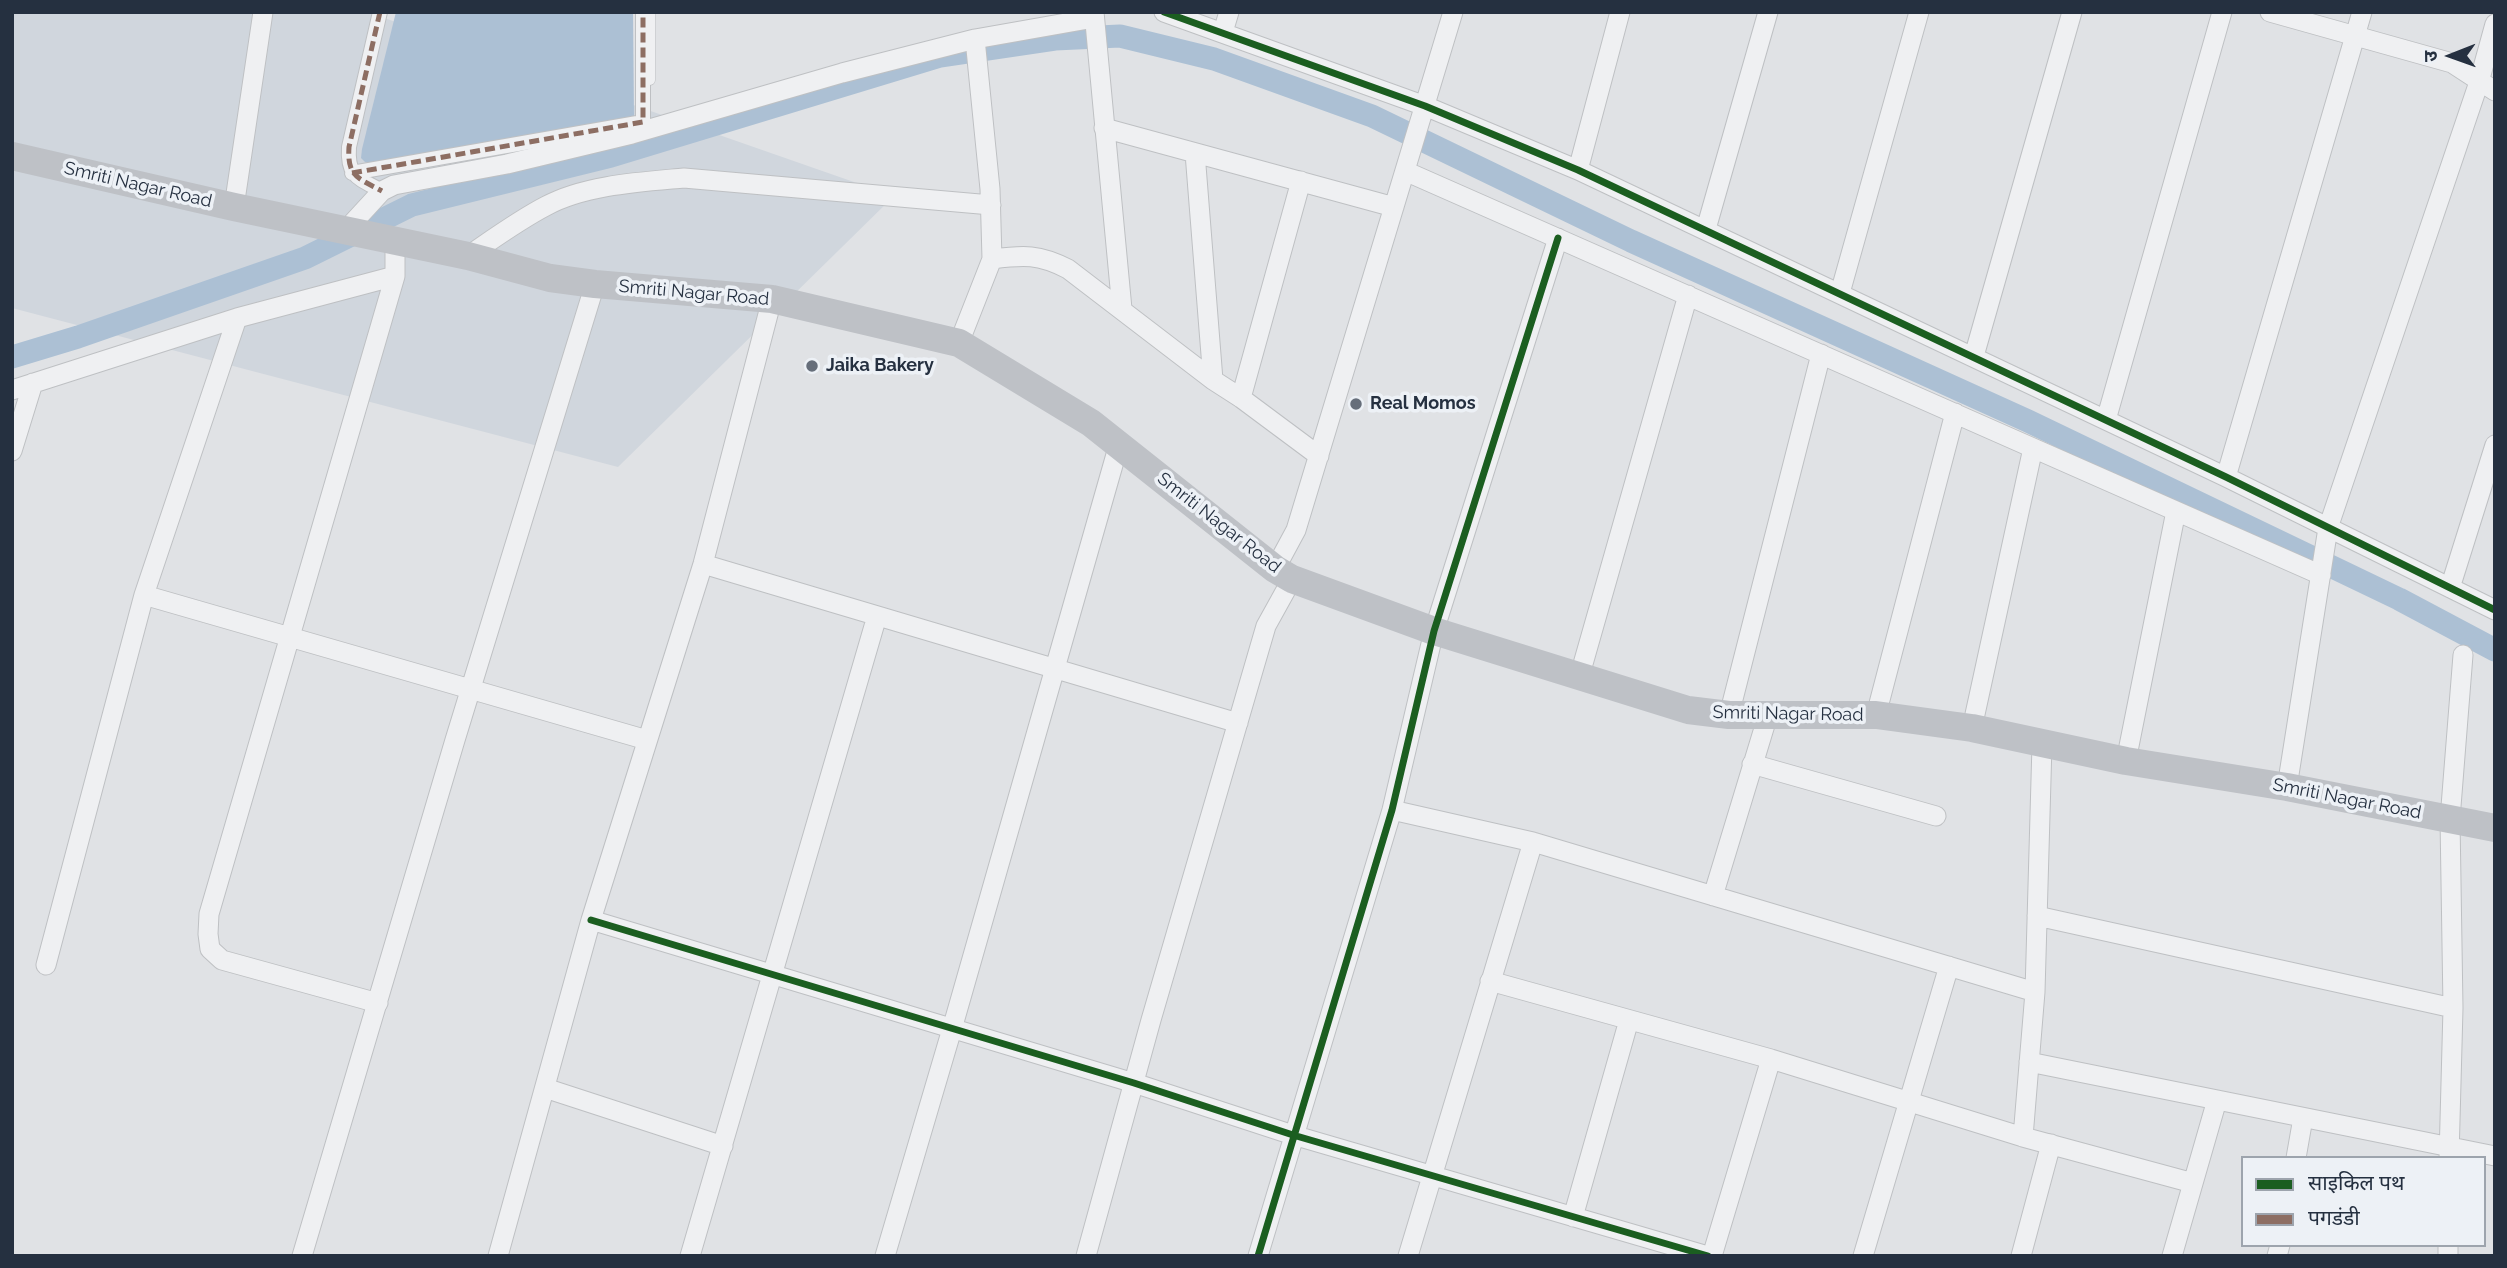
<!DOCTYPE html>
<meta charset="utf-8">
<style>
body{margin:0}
#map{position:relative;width:2507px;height:1268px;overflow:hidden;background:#e0e2e5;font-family:Raleway,"Noto Sans Devanagari",sans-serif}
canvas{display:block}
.frame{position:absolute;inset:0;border:14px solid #253040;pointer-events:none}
.legend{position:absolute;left:2241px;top:1156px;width:245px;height:91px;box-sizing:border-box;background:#edf1f6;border:2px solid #9da4ad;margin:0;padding:9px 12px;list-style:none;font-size:21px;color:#253040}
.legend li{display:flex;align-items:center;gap:14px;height:35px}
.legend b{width:35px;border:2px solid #9da4ad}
.north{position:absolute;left:2416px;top:21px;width:70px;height:70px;-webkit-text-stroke:5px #edf1f6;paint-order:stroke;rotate:269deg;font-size:19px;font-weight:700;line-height:28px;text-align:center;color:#253040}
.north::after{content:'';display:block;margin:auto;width:24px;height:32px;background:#253040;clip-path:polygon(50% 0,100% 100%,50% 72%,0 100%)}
</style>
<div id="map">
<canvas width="2507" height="1268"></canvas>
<div class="frame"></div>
<ul class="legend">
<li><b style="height:9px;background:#1b5e20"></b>साइकिल पथ</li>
<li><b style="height:9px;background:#8d6e63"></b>पगडंडी</li>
</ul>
<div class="north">उ</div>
</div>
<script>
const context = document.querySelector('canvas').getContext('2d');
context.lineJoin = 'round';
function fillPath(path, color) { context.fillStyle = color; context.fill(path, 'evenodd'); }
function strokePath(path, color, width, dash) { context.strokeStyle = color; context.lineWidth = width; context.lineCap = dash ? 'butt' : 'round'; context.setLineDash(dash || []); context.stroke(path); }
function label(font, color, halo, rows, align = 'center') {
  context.font = font + ' Raleway,sans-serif'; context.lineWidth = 7; context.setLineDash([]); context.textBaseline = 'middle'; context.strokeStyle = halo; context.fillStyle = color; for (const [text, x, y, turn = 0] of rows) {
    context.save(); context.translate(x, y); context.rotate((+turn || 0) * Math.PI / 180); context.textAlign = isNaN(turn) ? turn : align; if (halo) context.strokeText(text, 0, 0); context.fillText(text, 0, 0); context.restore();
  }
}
const built = new Path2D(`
 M 12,12 L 367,12 L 894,196 L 618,467 L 12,308 Z`);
const water = new Path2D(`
 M 396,12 L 633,12 L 634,116 L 373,163 L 365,162 L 361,158 L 362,149 Z`);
const canal = new Path2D(`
 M 12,357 L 78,337 L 305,258 L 412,205 L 611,156 L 940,56 L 1055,39 L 1120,36 L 1214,59 L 1372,116 L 1631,241 L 2028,421 L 2399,599 L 2495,650`);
const service = new Path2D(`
 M 650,80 L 650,12`);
const pedestrian = new Path2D(`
 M 380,12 L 349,147 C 347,177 358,178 382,191
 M 352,173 L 643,122 L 643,12`);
const minor = new Path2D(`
 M 1094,12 L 1122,309
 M 1164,12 L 1425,106 L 1578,170 L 2226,477 L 2495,610
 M 2270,12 L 2452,63 L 2495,91
 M 1223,32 L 1229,12
 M 1104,128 L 1394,207
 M 1195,153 L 1213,380
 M 1578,170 L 1620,12
 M 1405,171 L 2321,575
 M 234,207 L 263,12
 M 347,229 L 382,191 L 394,185 L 507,164 L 632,134 L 842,73 L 975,39 L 1094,18
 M 1706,229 L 1768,12
 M 468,256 C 493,239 519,220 546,206 C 585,185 640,182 684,178 L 991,205
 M 992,259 C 1024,255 1039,254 1068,269 L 1213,380 L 1241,398 L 1319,456
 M 1840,293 L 1919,12
 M 959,343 L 992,259 L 990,189 L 975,39
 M 1974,356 L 2072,12
 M 12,390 L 237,318 L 395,276
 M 1241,398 L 1301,181
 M 2106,420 L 2222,12
 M 12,451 L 33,383
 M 2226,477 L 2362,12
 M 703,564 L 1238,723
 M 1275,569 L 1296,530 L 1453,12
 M 2450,588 L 2495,445
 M 144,595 L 647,740
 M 1579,678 L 1688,295
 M 1729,715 L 1821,354
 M 1876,715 L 1955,413
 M 1972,728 L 2033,448
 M 2126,761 L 2176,511
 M 1752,764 L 1936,816
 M 2287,787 L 2328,528 L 2479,82 L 2495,24
 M 1392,810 L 1533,842 L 2035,992
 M 1713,896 L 1768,715
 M 2037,916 L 2453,1008
 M 591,920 L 1134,1083 L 1293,1135 L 1708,1256
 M 46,965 L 144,595 L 237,318
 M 1490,981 L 1771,1059 L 2023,1137 L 2193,1183
 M 378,1003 L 222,960 L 210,949 L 208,934 L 209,914 L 395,276 L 395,241
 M 2029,1062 L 2495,1156
 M 545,1088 L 723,1146
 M 2023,1137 L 2035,992 L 2042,744
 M 2296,1158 L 2303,1118
 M 2449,1158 L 2453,1008 L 2450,819 L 2463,655
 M 1573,1217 L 1629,1020
 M 302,1256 L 455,740 L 595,284
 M 498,1256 L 591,920 L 703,564 L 772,299
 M 690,1256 L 877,616
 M 885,1256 L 952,1029 L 1119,444
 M 1086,1256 L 1151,1020 L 1266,626 L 1292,579
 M 1258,1256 L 1392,810 L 1434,631 L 1558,238
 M 1408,1256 L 1533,842
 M 1712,1256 L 1771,1059
 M 1863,1256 L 1949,966
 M 2021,1256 L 2051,1144
 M 2172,1256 L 2217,1100
 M 2277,1256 L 2280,1245
 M 2448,1256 L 2448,1245`);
const secondary = new Path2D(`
 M 12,156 L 234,207 L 468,256 L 550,278 L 595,284 L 772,299 L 959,343 L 1091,423 L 1275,569 L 1292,579 L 1434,631 L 1688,710 L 1729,715 L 1876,715 L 1972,728 L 2126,761 L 2287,787 L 2495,828`);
const quiet = new Path2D(`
 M 380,12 L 349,147 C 347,177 358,178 382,191
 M 352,173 L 643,122 L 643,12`);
const cycleway = new Path2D(`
 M 1164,12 L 1425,106 L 1578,170 L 2226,477 L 2495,610
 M 591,920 L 1134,1083 L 1293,1135 L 1708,1256
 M 1258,1256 L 1392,810 L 1434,631 L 1558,238`);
const markers = [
 [812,366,7,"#666e7a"],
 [1356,404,7,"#666e7a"]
];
const streetNames = [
 ["Smriti Nagar Road",138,185,13],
 ["Smriti Nagar Road",694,293,5],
 ["Smriti Nagar Road",1219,523,38],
 ["Smriti Nagar Road",1788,714,1],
 ["Smriti Nagar Road",2347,799,11]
];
const poiNames = [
 ["Jaika Bakery",826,366],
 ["Real Momos",1370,404]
];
fillPath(built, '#d0d6dd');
fillPath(water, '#acc0d4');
strokePath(canal, '#acc0d4', 23);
strokePath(service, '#bec0c3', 11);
strokePath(pedestrian, '#bec0c3', 16);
strokePath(minor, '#bec0c3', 21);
strokePath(service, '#eff0f2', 10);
strokePath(pedestrian, '#eff0f2', 14);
strokePath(minor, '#eff0f2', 19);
strokePath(secondary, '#bec1c6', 28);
strokePath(quiet, '#8d6e63', 5, [10, 5]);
strokePath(cycleway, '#1b5e20', 7);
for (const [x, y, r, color] of markers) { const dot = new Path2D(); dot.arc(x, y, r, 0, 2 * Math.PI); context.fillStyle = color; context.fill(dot); strokePath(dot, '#edf1f6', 2.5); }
label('18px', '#253040', '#edf1f6', streetNames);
label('bold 18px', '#253040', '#edf1f6', poiNames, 'left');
</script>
